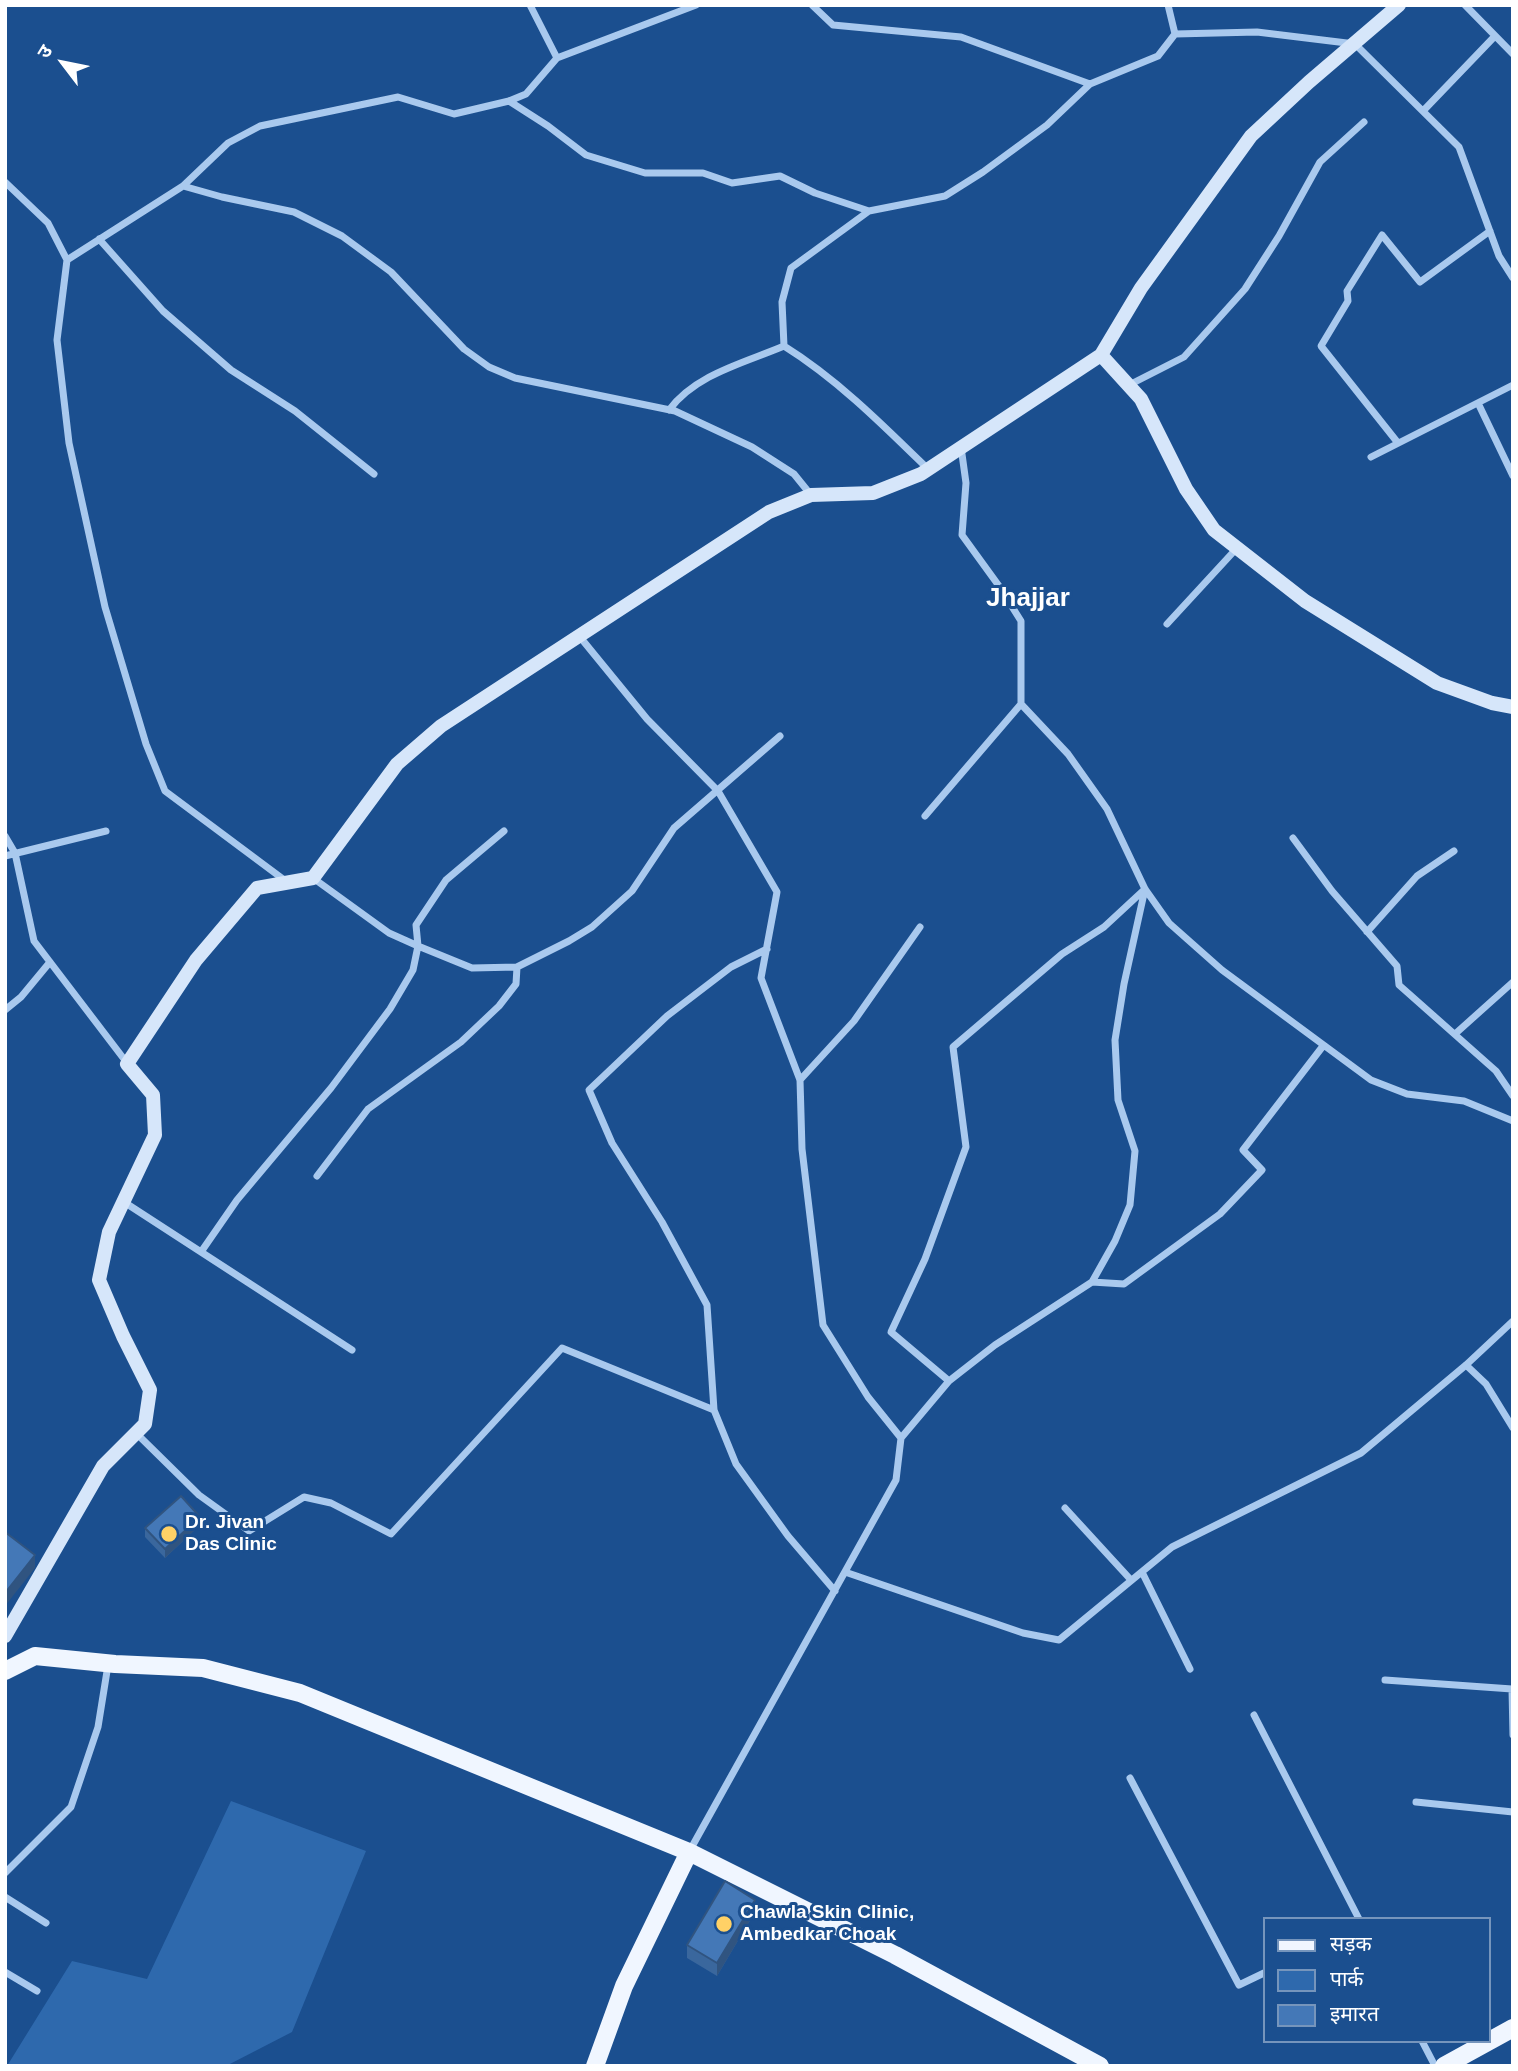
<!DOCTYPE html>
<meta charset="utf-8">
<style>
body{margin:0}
#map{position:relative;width:1518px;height:2071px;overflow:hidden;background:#1b4f8f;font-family:Arial,"Noto Sans Devanagari",sans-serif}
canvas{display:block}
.frame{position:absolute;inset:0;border:7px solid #fff;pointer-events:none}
.legend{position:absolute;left:1263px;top:1917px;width:228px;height:126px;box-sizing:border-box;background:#1b4f8f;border:2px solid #7695bc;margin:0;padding:9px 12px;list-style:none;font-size:21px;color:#fff}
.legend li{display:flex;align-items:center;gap:14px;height:35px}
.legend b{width:35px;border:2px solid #7695bc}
.north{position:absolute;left:28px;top:28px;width:70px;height:70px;-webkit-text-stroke:5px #1b4f8f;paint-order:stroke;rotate:302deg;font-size:19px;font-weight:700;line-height:28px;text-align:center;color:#fff}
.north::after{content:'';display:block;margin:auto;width:24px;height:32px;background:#fff;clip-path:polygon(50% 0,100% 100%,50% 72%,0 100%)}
</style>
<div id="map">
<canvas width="1518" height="2071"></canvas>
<div class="frame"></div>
<ul class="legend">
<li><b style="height:9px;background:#f0f6ff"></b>सड़क</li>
<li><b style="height:19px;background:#2e69ad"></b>पार्क</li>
<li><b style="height:19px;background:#4478b7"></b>इमारत</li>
</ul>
<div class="north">उ</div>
</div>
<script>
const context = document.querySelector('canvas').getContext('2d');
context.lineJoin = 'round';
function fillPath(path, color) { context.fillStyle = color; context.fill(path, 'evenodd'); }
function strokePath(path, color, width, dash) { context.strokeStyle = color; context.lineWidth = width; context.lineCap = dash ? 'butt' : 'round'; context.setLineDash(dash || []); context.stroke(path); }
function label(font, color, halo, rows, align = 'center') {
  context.font = font + ' Arial,sans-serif'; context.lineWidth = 6; context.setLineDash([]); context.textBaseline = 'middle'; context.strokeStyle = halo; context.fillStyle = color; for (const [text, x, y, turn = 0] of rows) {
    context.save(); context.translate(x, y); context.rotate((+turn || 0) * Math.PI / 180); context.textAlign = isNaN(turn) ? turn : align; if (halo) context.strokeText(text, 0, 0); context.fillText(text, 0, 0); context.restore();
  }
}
const green = new Path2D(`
 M 231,1801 L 366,1851 L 292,2032 L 226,2066 L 7,2066 L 72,1961 L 147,1979 Z`);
const street = new Path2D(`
 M 530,5 L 557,58
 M 812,5 L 833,25 L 961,37 L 1090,84
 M 1168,5 L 1175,34
 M 1465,5 L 1513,54
 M 509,101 L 548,126 L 586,155 L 645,173 L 703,173 L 732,183 L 780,176 L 815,193 L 869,211
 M 1423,111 L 1495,36
 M 5,182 L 48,223 L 67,260 L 57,340 L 69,443 L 105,607 L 146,744 L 165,791 L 287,882
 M 183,186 L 222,197 L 294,212 L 342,236 L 391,272 L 464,349 L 489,367 L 515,378 L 675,411 L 752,447 L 794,474 L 811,495
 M 99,239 L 163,311 L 231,370 L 295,411 L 374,474
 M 67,260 L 183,186 L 228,143 L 260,126 L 398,97 L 454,114 L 509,101 L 526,94 L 557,58 L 696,5
 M 784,346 L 782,302 L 791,268 L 869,211 L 945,196 L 983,172 L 1047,125 L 1090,84 L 1158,56 L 1175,34 L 1257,32 L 1355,44 L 1459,147 L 1499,256 L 1513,278
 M 1129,385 L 1184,357 L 1245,289 L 1279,236 L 1320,162 L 1364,122
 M 1478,403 L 1513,476
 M 669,410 C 696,374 744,363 784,346 C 837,379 883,425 928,469
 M 1398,443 L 1321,346 L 1348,301 L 1347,291 L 1382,235 L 1420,282 L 1490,231
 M 961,447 L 966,483 L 962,535 L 999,586 L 1021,621 L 1021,704 L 1068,754 L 1107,809 L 1145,889 L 1169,923 L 1222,970 L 1371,1080 L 1407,1094 L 1464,1101 L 1513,1121
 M 1371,457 L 1513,385
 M 1167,624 L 1237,548
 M 580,637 L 647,719 L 718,791 L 777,892 L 761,978 L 800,1080 L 802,1149 L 823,1325 L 868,1397 L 901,1438 L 896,1480 L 689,1852
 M 925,816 L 1021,704
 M 5,836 L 15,853 L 34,941 L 127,1063
 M 1293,838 L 1332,891 L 1397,966 L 1399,985 L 1496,1071 L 1513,1096
 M 5,856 L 106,831
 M 313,878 L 389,933 L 418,946 L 472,968 L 517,967 L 569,941 L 592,927 L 632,891 L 674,828 L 780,736
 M 1367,932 L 1417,876 L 1454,851
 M 767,949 L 731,967 L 667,1016 L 589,1090 L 612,1143 L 662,1222 L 707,1305 L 714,1410 L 736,1464 L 788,1536 L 835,1591
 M 5,1010 L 21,997 L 50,962
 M 1455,1034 L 1513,982
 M 800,1080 L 854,1021 L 920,927
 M 317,1176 L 368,1109 L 461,1042 L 499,1006 L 516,984 L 517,967
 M 124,1202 L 352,1350
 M 201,1252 L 237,1200 L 331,1088 L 390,1009 L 413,970 L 418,946 L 416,925 L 446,880 L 504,831
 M 1092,1282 L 1124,1284 L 1220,1214 L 1262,1170 L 1243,1150 L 1323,1046
 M 1466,1365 L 1486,1384 L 1513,1428
 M 949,1381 L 891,1332 L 925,1259 L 966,1147 L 953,1047 L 1062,954 L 1104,927 L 1145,889
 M 136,1433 L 199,1495 L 249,1531 L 304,1497 L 331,1503 L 391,1534 L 562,1348 L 714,1410
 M 901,1438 L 949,1381 L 995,1345 L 1092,1282 L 1115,1241 L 1130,1205 L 1135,1151 L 1118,1100 L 1115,1040 L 1124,984 L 1145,889
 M 1065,1508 L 1131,1580
 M 845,1572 L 1023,1633 L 1059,1640 L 1172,1547 L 1361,1453 L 1466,1365 L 1513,1321
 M 1142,1572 L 1190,1669
 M 1385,1680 L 1512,1689 L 1513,1735
 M 1254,1715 L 1359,1919
 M 1130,1778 L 1239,1985 L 1264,1973
 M 1416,1802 L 1513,1812
 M 5,1873 L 71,1807 L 98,1727 L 108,1665
 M 5,1897 L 46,1923
 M 5,1972 L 37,1991
 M 1422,2041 L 1435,2066`);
const secondary = new Path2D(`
 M 1101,355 L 1141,399 L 1186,489 L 1214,530 L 1305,601 L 1437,683 L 1492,703 L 1513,707
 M 5,1636 L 103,1466 L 145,1424 L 150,1390 L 123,1336 L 99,1280 L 109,1232 L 155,1135 L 153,1095 L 127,1064 L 196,960 L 257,888 L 313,878 L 397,764 L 441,726 L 769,512 L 811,495 L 873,493 L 921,474 L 1101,355 L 1141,288 L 1251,136 L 1309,82 L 1399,5`);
const primary = new Path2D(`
 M 5,1671 L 35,1656 L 115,1664 L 203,1668 L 300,1693 L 689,1852 L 895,1955 L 1100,2066
 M 595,2066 L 624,1986 L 689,1852
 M 1444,2066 L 1513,2028`);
const wall = new Path2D(`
 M 200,1525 L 165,1558 L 145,1537 L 145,1528 Z
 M 755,1912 L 717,1976 L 687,1958 L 687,1945 Z`);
const shadedWall = new Path2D(`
 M 200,1517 L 200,1525 L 165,1558 L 165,1549 Z
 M 35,1555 L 35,1568 L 5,1606 L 5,1593 Z
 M 755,1900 L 755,1912 L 717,1976 L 717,1963 Z`);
const building = new Path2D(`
 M 181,1496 L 200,1517 L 165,1549 L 145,1528 Z
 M 5,1532 L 35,1555 L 5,1593 Z
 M 725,1881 L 755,1900 L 717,1963 L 687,1945 Z`);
const markers = [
 [169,1534,9,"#ffd166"],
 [724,1924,9,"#ffd166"]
];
const poiNames = [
 ["Dr. Jivan",185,1523],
 ["Das Clinic",185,1545],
 ["Chawla Skin Clinic,",740,1913],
 ["Ambedkar Choak",740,1935]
];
const districtNames = [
 ["Jhajjar",1028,599]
];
fillPath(green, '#2e69ad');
strokePath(street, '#a9c9ee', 7);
strokePath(secondary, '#d6e6fa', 14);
strokePath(primary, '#f0f6ff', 18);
fillPath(wall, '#3a679d');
fillPath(shadedWall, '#305480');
fillPath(building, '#4478b7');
strokePath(building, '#305480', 2);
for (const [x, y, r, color] of markers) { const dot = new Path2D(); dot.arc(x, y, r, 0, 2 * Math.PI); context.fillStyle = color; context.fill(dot); strokePath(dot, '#1b4f8f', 2.5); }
label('bold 19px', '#fff', '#1b4f8f', poiNames, 'left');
label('bold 26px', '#fff', '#1b4f8f', districtNames);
</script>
